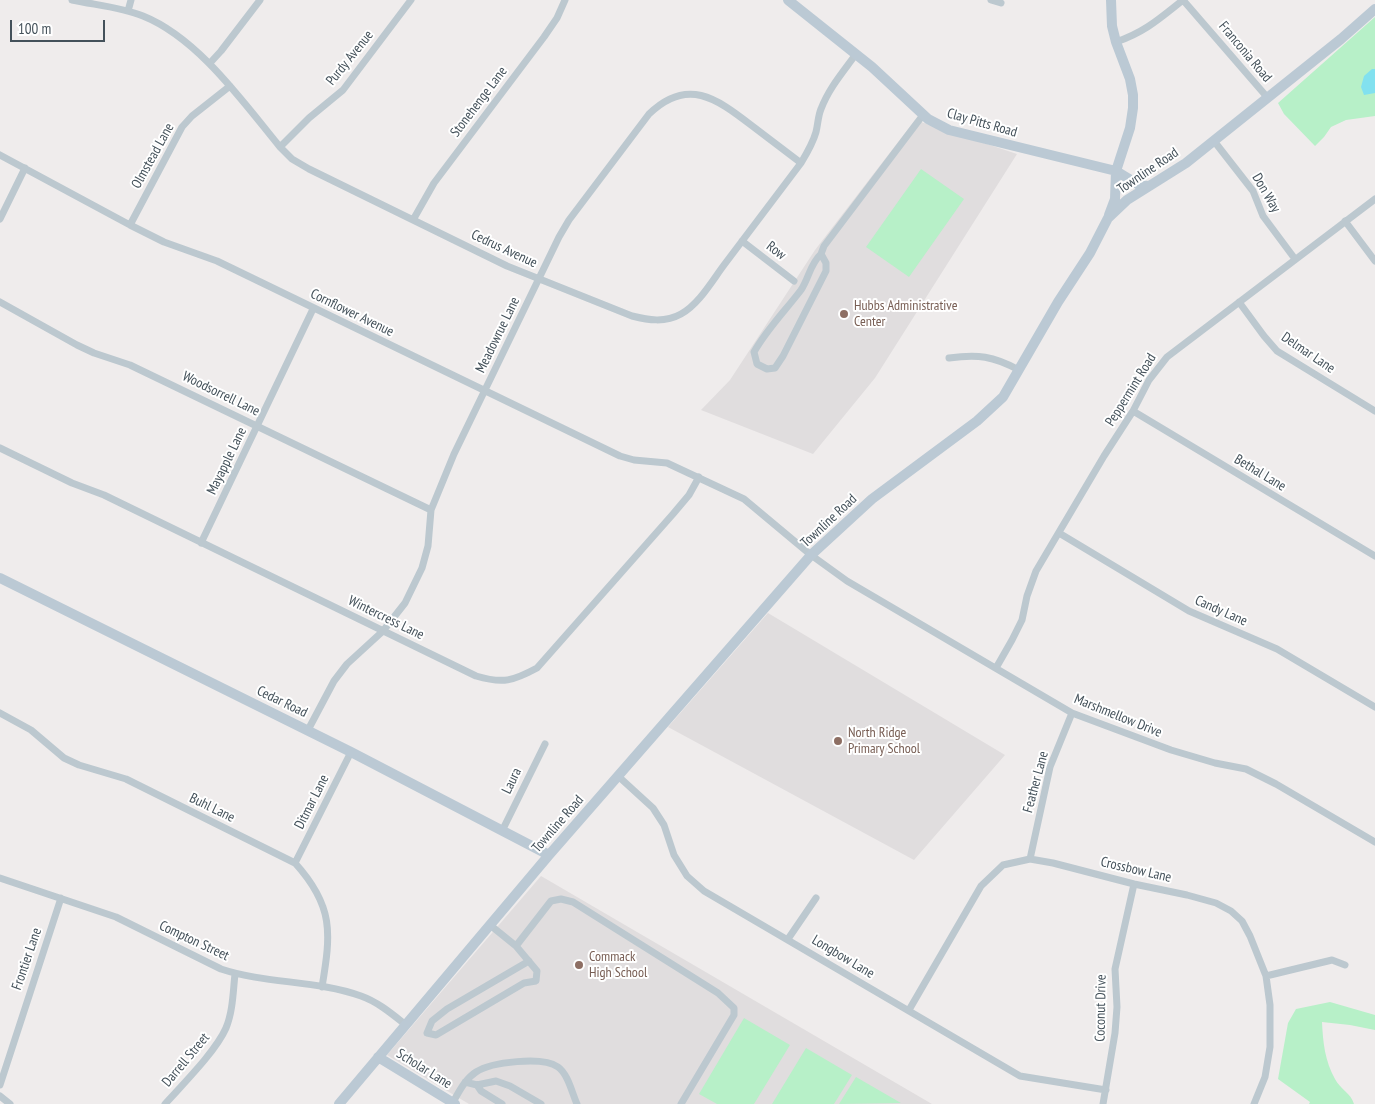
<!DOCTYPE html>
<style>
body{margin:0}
#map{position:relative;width:1375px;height:1104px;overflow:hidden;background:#efecec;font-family:"PT Sans Narrow",sans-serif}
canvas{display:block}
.scale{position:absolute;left:10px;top:20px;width:95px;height:22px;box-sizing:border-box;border:2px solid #44515a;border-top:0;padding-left:6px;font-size:15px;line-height:18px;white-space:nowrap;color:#44515a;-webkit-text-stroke:4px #fff;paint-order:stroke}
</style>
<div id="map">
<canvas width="1375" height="1104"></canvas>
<div class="scale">100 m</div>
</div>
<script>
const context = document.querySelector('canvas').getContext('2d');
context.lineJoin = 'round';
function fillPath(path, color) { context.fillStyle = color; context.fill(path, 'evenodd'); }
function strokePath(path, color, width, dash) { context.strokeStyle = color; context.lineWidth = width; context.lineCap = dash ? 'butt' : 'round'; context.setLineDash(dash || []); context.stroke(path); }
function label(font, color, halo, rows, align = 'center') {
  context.font = font + ' "PT Sans Narrow",sans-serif'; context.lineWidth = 4; context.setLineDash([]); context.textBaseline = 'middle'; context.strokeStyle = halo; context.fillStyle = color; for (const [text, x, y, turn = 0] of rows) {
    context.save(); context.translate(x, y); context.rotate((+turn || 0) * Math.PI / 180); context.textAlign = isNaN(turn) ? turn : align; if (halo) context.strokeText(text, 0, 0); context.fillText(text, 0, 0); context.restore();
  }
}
const education = new Path2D(`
 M 915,120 L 1017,154 L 875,378 L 813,454 L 701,410 L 730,380 L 815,250 Z
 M 768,613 L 1005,755 L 914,860 L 668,727 Z
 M 541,876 L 932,1104 L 469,1104 L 387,1055 Z`);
const green = new Path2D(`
 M 1375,17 L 1375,116 L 1346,120 L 1331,127 L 1324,137 L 1315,146 L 1284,114 L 1278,103 Z
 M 921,169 L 964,199 L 909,277 L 866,247 Z
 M 1330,1002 L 1375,1015 L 1375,1030 L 1350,1025 L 1322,1022 C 1323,1043 1325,1061 1335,1079 C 1340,1089 1351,1093 1354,1104 L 1309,1104 L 1310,1102 L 1278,1079 L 1288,1023 L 1296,1009 Z
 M 744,1018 L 790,1045 L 754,1104 L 717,1104 L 699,1094 Z
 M 806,1048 L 852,1075 L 834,1104 L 772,1104 Z
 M 856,1077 L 901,1103 L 839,1104 Z`);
const water = new Path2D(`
 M 1372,69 L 1375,69 L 1375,93 L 1364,95 L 1361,87 L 1364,76 Z`);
const street = new Path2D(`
 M 72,0 C 95,5 121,7 143,16 C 198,38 243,102 280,147 L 292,159 L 309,169 L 507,266 L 632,316 C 648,320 665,323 681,314 C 699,304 712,281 724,265 C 750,231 775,197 801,163 C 807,153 813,143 816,132 C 818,124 818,116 821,109 C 829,88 843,72 856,54
 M 991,0 L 1001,3
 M 1183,0 L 1267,97
 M 128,11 L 131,0
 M 1116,42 C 1145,32 1159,19 1183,0
 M 210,63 L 221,51 L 260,0
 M 1214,141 L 1253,191 L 1263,216 L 1295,259
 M 280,147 L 309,118 L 343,90 L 411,0
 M 0,155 L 130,225 L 164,242 L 217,261 L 620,456 L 634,460 L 667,463 L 744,499 L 811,555 L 847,581 L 1072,713 L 1171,750 L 1215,763 L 1246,769 L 1276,784 L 1375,842
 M 0,219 L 25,168
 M 413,220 L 434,183 L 544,37 L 557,18 L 565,0
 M 1345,221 L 1375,261
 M 130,225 L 182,127 L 192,116 L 230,86
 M 742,241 L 794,281
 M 821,254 C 810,264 809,278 801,290 C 785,311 767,329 754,352 L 757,364 L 767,369 L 775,368 L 783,356 L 826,271 L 826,263 L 821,254 L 824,246 L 923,115
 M 0,302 L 77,345 L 94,353 L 130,365 L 431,510
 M 1239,302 L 1264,336 L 1277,351 L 1375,411
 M 949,358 C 978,354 993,356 1019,370
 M 1133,411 L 1375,556
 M 0,448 L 72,483 L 104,495 L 476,676 C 503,684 513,681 537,668 L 673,514 L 689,495 L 699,477
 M 1059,533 L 1189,611 L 1277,649 L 1375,707
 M 201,543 L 313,309
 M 996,668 L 1012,640 L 1022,620 L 1027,596 L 1036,571 L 1104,456 L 1133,411 L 1149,380 L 1167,357 L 1375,199
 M 0,713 L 31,730 L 64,758 L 79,765 L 126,779 L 295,863 C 334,906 331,933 322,987
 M 308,730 L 334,681 L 347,664 L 383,631 L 405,603 L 422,568 L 428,546 L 431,510 L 454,454 L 559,237 L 569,220 L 649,114 C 687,77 716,98 751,125 C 768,138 784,150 801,163
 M 618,776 L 653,808 L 664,825 L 674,855 L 687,876 L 704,891 L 1020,1076 L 1106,1090
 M 503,829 L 545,744
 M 1030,859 L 1050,767 L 1072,713
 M 295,863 L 351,752
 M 0,878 L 116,917 L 221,969 C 266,984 317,980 361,996 C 378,1002 392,1014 406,1025
 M 490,925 L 516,946 L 537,971 L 536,981 L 524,983 L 436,1035 L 427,1033 L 432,1021 L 447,1009 L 529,961
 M 788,939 L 816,898
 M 516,946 L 551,901 L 561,899 L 573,902 L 718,993 L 734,1008 L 734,1015 L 681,1104
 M 1266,976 L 1332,960 L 1345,965
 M 909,1010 L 981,886 L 1003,865 L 1030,859 L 1053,863 L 1134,884 L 1187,895 L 1216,903 L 1231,911 L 1242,921 L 1250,936 L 1266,976 L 1270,1005 L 1270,1047 L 1265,1077 L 1254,1104
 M 465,1082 L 477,1085 L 496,1081 L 510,1086 L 541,1104
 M 0,1085 L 61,898
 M 477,1085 L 481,1091 L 502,1104
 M 0,1096 L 10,1104
 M 453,1102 C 459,1092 465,1079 476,1072 C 491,1062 543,1056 558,1067 C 568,1074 572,1093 577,1104
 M 165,1104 C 183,1084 216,1051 226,1028 C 233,1011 233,992 235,974
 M 1103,1104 L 1115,1033 L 1117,1007 L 1115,969 L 1134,884`);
const secondary = new Path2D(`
 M 788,0 L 872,67 L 928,119 L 949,130 L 1116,171 L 1139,185 L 1148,186
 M 1109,215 L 1115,199 L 1116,171 L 1130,128 L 1133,108 L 1133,95 L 1130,79 L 1116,42 L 1112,26 L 1111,0
 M 0,578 L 351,752 L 549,855
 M 378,1057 L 455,1104
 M 339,1104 L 549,855 L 811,555 L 872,499 L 977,421 L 1003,397 L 1058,302 L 1090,253 L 1108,218 L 1127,200 L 1186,163 L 1341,39 L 1375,9`);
const markers = [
 [844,314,5,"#8d6e63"],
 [838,741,5,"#8d6e63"],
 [579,965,5,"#8d6e63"]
];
const streetNames = [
 ["Franconia Road",1245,52,50],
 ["Purdy Avenue",350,58,-51],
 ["Stonehenge Lane",479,102,-53],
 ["Clay Pitts Road",982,123,16],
 ["Olmstead Lane",153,156,-61],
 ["Townline Road",1148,171,-34],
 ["Don Way",1266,193,60],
 ["Cedrus Avenue",504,249,25],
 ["Row",776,251,37],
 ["Cornflower Avenue",352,313,26],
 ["Meadowrue Lane",498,335,-64],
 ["Delmar Lane",1308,353,34],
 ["Peppermint Road",1131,390,-58],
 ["Woodsorrell Lane",221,394,26],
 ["Mayapple Lane",227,461,-64],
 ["Bethal Lane",1260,473,31],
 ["Townline Road",829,521,-43],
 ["Candy Lane",1221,611,24],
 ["Wintercress Lane",386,618,26],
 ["Cedar Road",282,702,26],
 ["Marshmellow Drive",1118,716,22],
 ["Laura",512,781,-64],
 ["Feather Lane",1036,782,-75],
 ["Ditmar Lane",312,802,-63],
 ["Buhl Lane",212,808,26],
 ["Townline Road",558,824,-49],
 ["Crossbow Lane",1136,870,13],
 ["Compton Street",194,941,25],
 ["Longbow Lane",843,957,31],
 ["Frontier Lane",27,959,-71],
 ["Coconut Drive",1101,1008,-89],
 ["Darrell Street",186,1060,-50],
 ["Scholar Lane",424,1069,32]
];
const educationNames = [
 ["Hubbs Administrative",854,306],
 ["Center",854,322],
 ["North Ridge",848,733],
 ["Primary School",848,749],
 ["Commack",589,957],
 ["High School",589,973]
];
fillPath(education, '#e0ddde');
fillPath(green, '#b7f0c8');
fillPath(water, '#82e1ef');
strokePath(street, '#bcc8cf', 7);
strokePath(secondary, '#bbc9d4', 10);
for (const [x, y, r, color] of markers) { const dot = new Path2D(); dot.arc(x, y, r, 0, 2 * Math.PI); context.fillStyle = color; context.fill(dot); strokePath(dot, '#fff', 2); }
label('14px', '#44515a', '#fff', streetNames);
label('14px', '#785e54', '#fff', educationNames, 'left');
</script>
